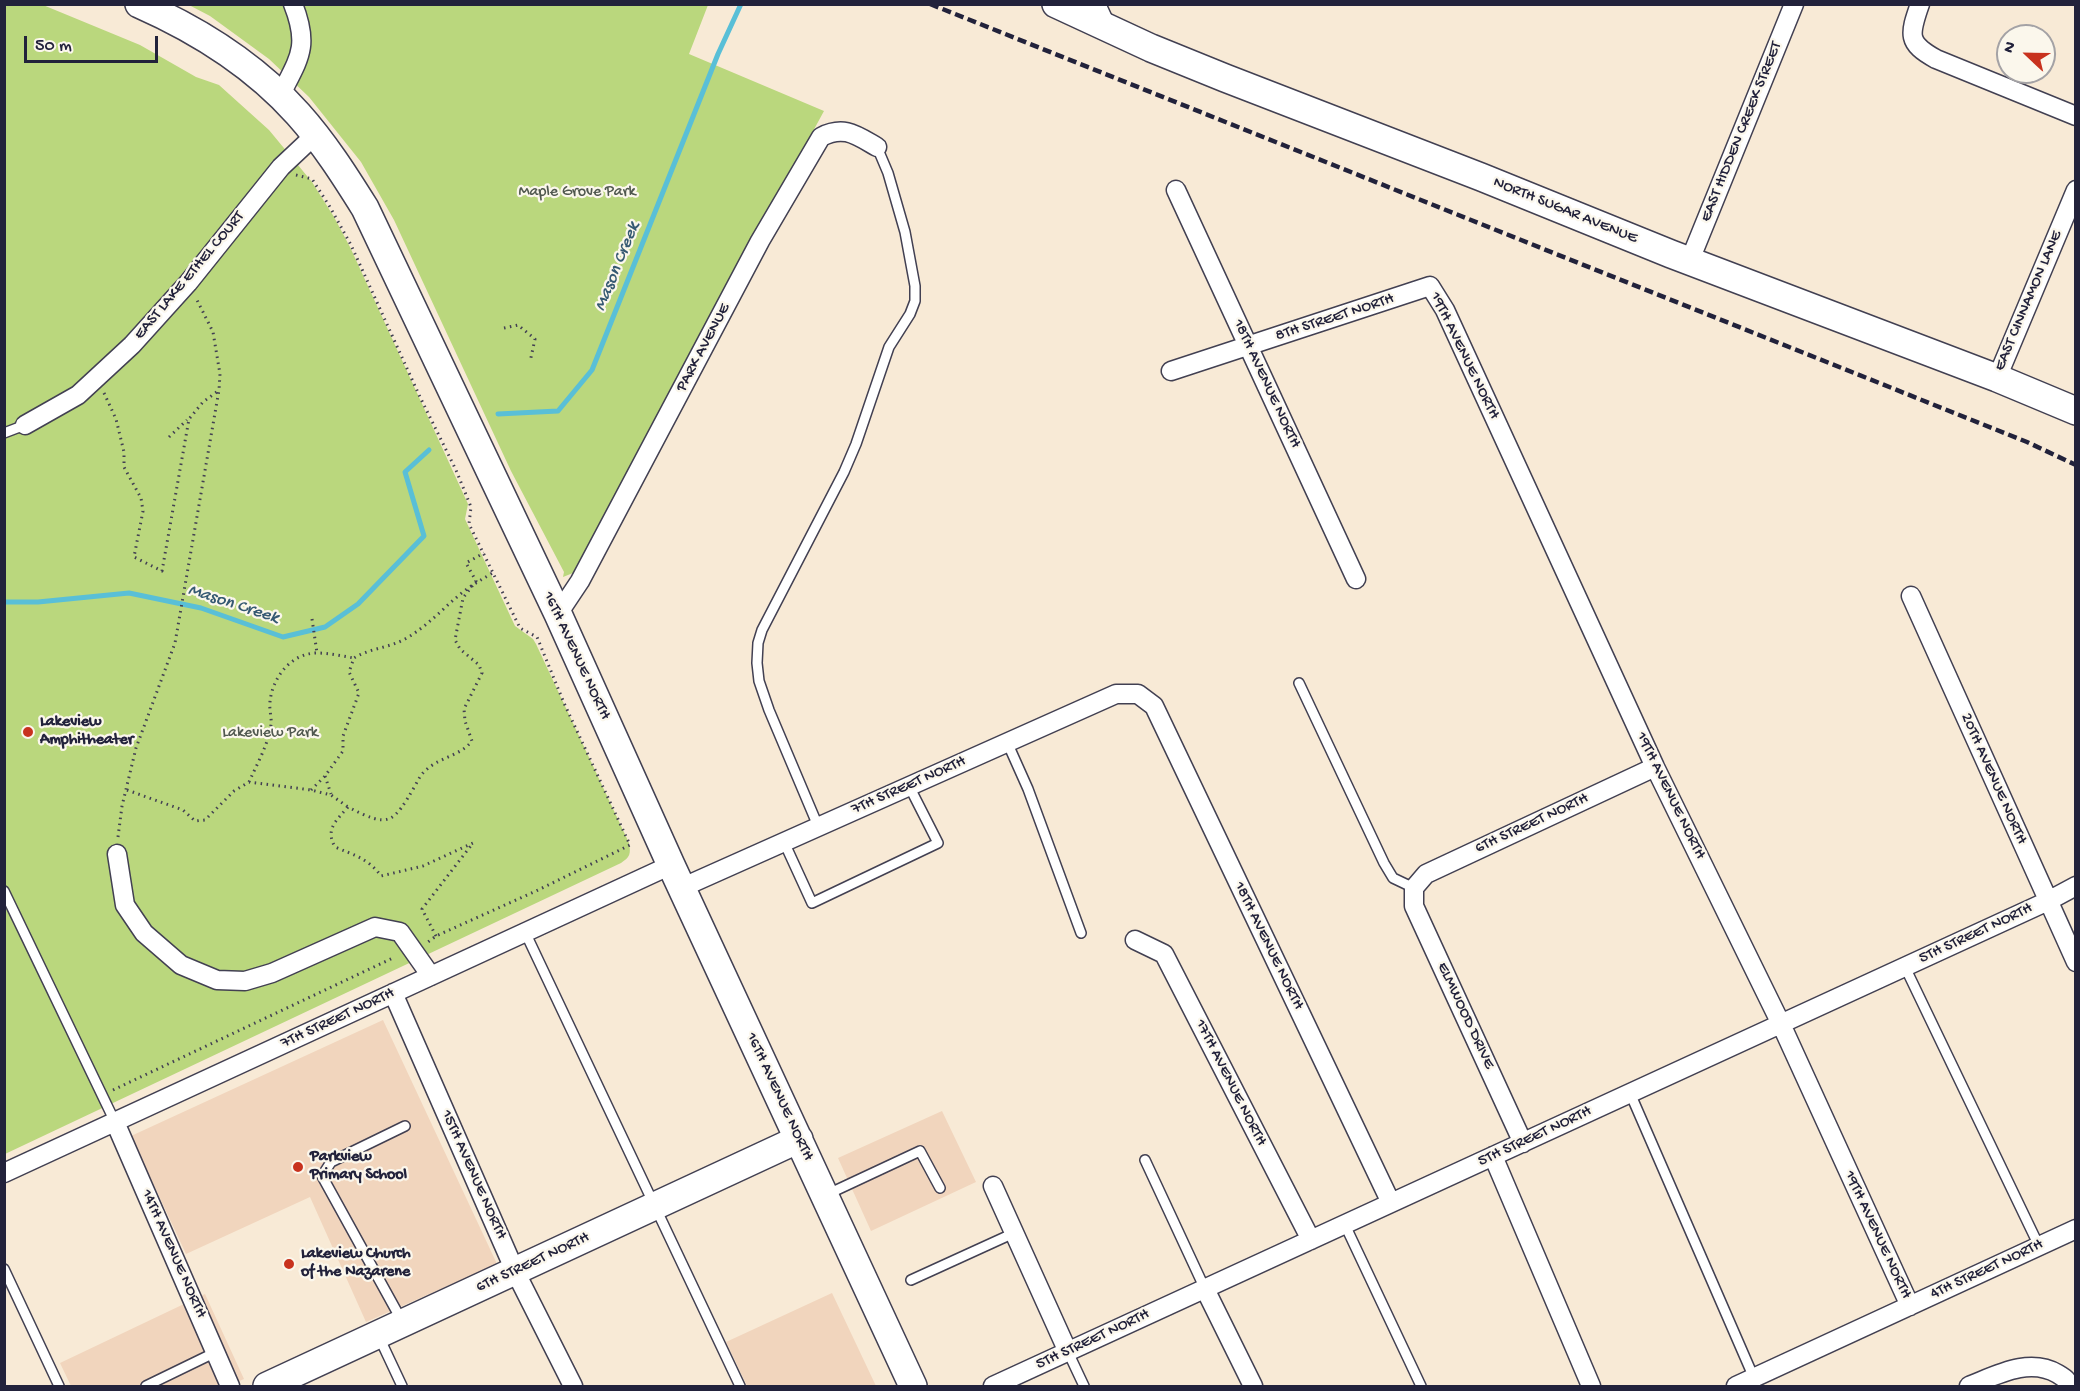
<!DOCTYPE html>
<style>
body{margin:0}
#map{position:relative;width:2080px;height:1391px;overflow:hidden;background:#f8ead6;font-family:"Gochi Hand",sans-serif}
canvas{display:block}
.frame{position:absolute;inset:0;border:6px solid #22223b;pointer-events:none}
.north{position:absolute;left:1996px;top:24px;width:60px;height:60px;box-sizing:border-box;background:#fbf7ec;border:2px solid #a4a2a5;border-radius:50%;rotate:292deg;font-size:16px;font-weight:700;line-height:24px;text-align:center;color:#22223b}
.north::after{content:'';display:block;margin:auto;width:21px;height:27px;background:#c8321e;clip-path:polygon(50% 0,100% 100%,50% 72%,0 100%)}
.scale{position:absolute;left:24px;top:36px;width:134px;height:27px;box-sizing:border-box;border:3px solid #22223b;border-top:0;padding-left:8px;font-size:18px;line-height:21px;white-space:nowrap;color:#22223b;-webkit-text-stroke:4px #fbf7ec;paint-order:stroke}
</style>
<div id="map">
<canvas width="2080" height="1391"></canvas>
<div class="frame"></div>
<div class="north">N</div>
<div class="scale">50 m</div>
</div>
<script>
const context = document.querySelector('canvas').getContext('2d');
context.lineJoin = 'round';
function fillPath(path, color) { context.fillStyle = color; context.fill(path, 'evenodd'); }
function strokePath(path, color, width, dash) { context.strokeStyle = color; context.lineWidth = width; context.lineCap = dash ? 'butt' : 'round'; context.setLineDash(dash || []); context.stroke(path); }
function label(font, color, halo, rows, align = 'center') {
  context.font = font + ' "Gochi Hand",sans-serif'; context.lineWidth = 4.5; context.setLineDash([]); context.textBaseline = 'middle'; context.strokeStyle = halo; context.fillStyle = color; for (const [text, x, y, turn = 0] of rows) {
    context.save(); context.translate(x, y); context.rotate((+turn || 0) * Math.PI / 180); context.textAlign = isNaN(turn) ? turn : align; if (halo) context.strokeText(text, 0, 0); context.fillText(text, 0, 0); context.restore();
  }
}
const built = new Path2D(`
 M 383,1020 L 497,1264 L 366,1322 L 310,1197 L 186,1254 L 131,1136 Z
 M 942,1111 L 976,1182 L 871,1231 L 838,1158 Z
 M 832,1293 L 876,1386 L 747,1386 L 726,1342 Z
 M 205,1294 L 244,1379 L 228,1386 L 71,1386 L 60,1363 Z`);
const green = new Path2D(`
 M 4,5 L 43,5 L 140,45 L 196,77 L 219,85 L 269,130 L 312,182 L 334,217 L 350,247 L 468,504 L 465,519 L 515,626 L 533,639 L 536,644 L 629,843 C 631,854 630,857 621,863 L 5,1154 Z
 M 189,5 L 708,5 L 689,54 L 824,111 L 573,573 L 563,577 L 564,572 L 511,471 L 394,220 L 361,162 L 309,97 L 269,59 L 210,16 Z`);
const stream = new Path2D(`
 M 498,414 L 558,411 L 592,370 L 718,54 L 741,4
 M 4,602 L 38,602 L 129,593 L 201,608 L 283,637 L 325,627 L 358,604 L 424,536 L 405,472 L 429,450`);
const path = new Path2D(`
 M 296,175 L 312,179 L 330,207 L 351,245 L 420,397 L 456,470 L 471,507 L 469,524 L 520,628 L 537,637 L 564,703 L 630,845 L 536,891 L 436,936 L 428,942
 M 504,328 L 518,325 L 535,339 L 530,362
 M 104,393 L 116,419 L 124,452 L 124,467 L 141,498 L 143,511 L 134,557 L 162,571 L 189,419 L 203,402 L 218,391
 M 169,437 L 187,420
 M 312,619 L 317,653
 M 325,776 L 331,794
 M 249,782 C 257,764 268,745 271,725 C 272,718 269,710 270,702 C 272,678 291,653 317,653 C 329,653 342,656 354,658
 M 127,790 L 183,810 L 195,821 L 205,820 L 234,791 L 249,782 L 311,790 L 331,795 L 348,807
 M 311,790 L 325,776 L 343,751 L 343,736 L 359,693 L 349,672 L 354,658 C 370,648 389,648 405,639 C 428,626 443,608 463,592 C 473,584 483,579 494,572
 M 118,837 L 122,806 L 136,748 L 175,643 L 219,390 L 220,374 L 213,332 L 197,300
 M 436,936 L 422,909 L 473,843 L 423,866 L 381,876 C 369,859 354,855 335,847 C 325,829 336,821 348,807 C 390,829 393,823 415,786 C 418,780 421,774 426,770 C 440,757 460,756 472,741 L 465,721 L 464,709 L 482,673 L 479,665 L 460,649 L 455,640 L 463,598 L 476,581 L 466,563 L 484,553
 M 113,1090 L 395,957`);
const lane = new Path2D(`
 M 4,433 L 25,425
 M 1299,683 L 1384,863 L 1393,878 L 1414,888
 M 1007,742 L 1028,789 L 1081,933
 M 818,826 L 769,710 L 759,681 L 757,663 L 758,643 L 762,630 L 844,472 L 856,444 L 889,347 L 910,314 L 915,301 L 915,286 L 905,232 L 888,173 L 877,147
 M 784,842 L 812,903 L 938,843 L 909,786
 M 4,891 L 115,1122
 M 525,932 L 740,1386
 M 1905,967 L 2039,1246
 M 1630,1093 L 1754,1378
 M 1145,1160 L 1205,1289
 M 828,1194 L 920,1151 L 940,1188
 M 1345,1225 L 1421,1386
 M 4,1269 L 59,1386
 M 911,1280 L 1014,1233
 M 402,1321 L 322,1176 L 331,1162 L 405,1126
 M 379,1337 L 402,1386
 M 1068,1352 L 1084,1386
 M 146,1386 L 216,1352`);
const street = new Path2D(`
 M 1096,4 L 1107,28
 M 1920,4 C 1909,35 1907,43 1936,59 L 2076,116
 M 280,96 C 299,58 310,47 293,4
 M 1176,190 L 1356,579
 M 1690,260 L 1794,4
 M 1171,371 L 1430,286 L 1445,310 L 1655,767 L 1781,1024 L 1910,1306
 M 1997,378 L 2076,190
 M 25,425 L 78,395 L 132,345 L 188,283 L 281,167 L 315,135
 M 1911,596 L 2076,962
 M 558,614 L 580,581 L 760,241 L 821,137 C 844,125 856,135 877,147
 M 117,854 L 125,905 L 144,933 L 181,965 L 217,980 L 245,981 L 272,973 L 375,927 L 400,932 L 431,976
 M 681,888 L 1116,694 L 1138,694 L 1154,706 L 1391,1203
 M 1135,940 L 1164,954 L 1311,1240
 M 393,993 L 515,1271 L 573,1386
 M 115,1122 L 230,1386
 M 1523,1143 L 1414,906 L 1414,888 L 1426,874 L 1655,767
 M 1493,1156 L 1591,1386
 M 4,1173 L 671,865
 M 993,1186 L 1068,1352
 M 1205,1289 L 1253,1386
 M 993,1386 L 2048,901 L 2076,886
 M 1736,1386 L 2076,1229
 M 1969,1386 C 1997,1375 2029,1357 2058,1374 C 2064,1378 2067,1379 2070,1386`);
const secondary = new Path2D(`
 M 139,4 C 198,30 255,66 298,114 C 324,143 345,176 365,208 L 558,614 L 671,865 L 913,1386
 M 1056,4 L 1151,48 L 1225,78 L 1481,177 L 1671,254 L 1997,378 L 2076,411
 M 267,1386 L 799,1139`);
const rail = new Path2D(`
 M 930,4 L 2027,442 L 2076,465`);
const markers = [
 [28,732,6,"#c8321e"],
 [298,1167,6,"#c8321e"],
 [289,1264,6,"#c8321e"]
];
const streetNames = [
 ["EAST HIDDEN CREEK STREET",1742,132,-68],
 ["NORTH SUGAR AVENUE",1565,211,22],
 ["EAST LAKE ETHEL COURT",190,276,-50],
 ["EAST CINNAMON LANE",2029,301,-67],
 ["8TH STREET NORTH",1335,318,-18],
 ["PARK AVENUE",704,348,-62],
 ["19TH AVENUE NORTH",1464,356,64],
 ["18TH AVENUE NORTH",1266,384,65],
 ["16TH AVENUE NORTH",576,656,65],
 ["20TH AVENUE NORTH",1993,779,66],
 ["7TH STREET NORTH",909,786,-24],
 ["19TH AVENUE NORTH",1670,796,64],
 ["6TH STREET NORTH",1532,824,-25],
 ["5TH STREET NORTH",1976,934,-25],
 ["18TH AVENUE NORTH",1268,946,64],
 ["ELMWOOD DRIVE",1465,1016,65],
 ["7TH STREET NORTH",338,1019,-25],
 ["17TH AVENUE NORTH",1230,1083,63],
 ["16TH AVENUE NORTH",779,1097,65],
 ["5TH STREET NORTH",1535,1137,-25],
 ["15TH AVENUE NORTH",473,1175,66],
 ["19TH AVENUE NORTH",1877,1235,65],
 ["14TH AVENUE NORTH",173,1254,66],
 ["6TH STREET NORTH",533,1263,-25],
 ["4TH STREET NORTH",1987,1270,-25],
 ["5TH STREET NORTH",1093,1340,-25]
];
const parkNames = [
 ["Maple Grove Park",577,193],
 ["Lakeview Park",270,734]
];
const poiNames = [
 ["Lakeview",40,723],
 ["Amphitheater",40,741],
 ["Parkview",310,1158],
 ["Primary School",310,1176],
 ["Lakeview Church",301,1255],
 ["of the Nazarene",301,1273]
];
const waterNames = [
 ["Mason Creek",618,267,-68],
 ["Mason Creek",233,605,18]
];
fillPath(built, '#f1d5bd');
fillPath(green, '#bad77d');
strokePath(stream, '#59bfd7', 5);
strokePath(lane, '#424052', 12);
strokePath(street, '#424052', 21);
strokePath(secondary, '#424052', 30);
strokePath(path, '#424052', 3, [1.5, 4.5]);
strokePath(lane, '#fff', 9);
strokePath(street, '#fff', 18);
strokePath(secondary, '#fff', 27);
strokePath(rail, '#22223b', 4.5, [9, 4.5]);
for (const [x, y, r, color] of markers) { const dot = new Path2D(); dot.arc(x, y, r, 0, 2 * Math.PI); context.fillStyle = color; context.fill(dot); strokePath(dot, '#fbf7ec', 2); }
label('16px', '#22223b', '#fbf7ec', streetNames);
label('16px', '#50584f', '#fbf7ec', parkNames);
label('bold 16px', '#22223b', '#fbf7ec', poiNames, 'left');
label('italic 18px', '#355972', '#fbf7ec', waterNames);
</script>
